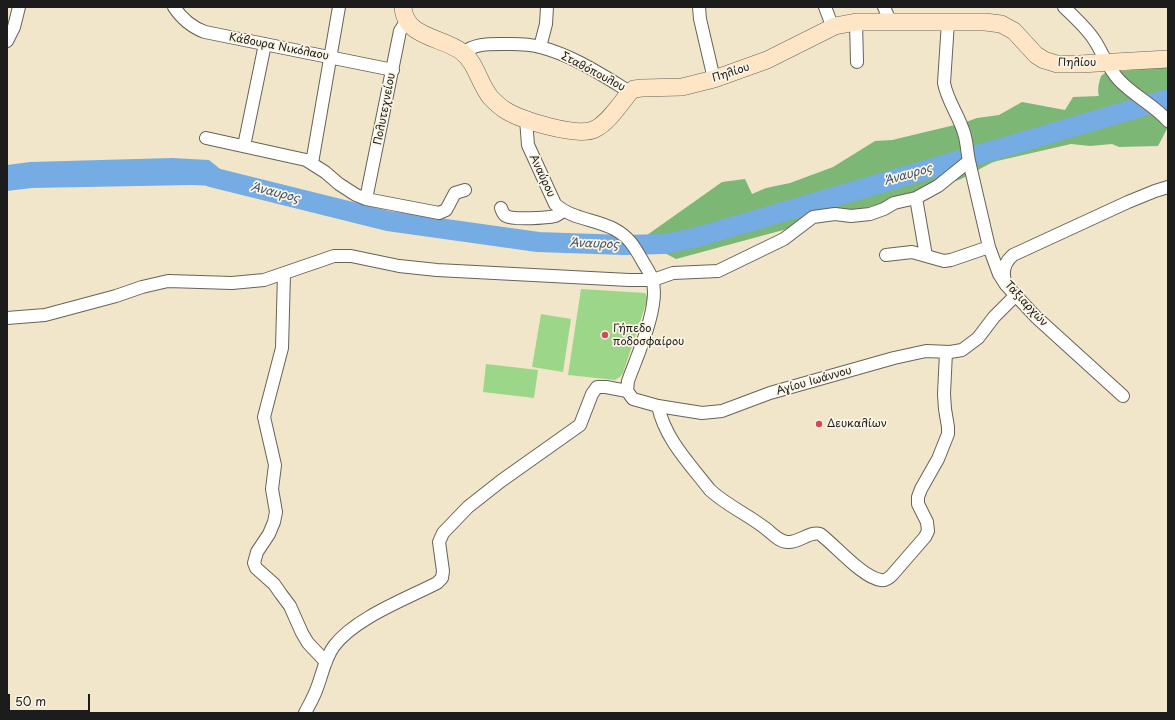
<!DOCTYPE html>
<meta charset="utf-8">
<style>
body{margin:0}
#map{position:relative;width:1175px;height:720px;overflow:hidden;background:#f1e6ca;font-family:"Playpen Sans",sans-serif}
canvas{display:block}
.frame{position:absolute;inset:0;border:8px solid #1c1c1c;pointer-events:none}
.scale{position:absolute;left:8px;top:694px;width:82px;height:18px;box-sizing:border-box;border:2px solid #1c1c1c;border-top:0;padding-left:5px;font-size:12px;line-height:14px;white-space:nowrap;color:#1c1c1c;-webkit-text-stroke:3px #fcf5e5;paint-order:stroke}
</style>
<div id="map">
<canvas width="1175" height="720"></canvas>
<div class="frame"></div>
<div class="scale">50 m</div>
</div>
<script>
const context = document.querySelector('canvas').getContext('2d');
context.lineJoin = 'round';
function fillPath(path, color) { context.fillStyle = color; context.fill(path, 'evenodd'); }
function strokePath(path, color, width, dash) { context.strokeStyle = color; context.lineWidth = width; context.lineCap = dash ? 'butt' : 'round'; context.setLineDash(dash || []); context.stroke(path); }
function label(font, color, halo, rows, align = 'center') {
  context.font = font + ' "Playpen Sans",sans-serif'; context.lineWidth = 3.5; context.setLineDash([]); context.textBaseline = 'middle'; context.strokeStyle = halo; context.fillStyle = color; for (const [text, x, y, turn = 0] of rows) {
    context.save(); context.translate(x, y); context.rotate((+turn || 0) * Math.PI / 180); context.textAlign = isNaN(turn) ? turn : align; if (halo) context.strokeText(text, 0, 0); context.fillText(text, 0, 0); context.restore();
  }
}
const green = new Path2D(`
 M 581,289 L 645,293 L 648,298 L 623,373 L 620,377 L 615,380 L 568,375 Z
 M 541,314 L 571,319 L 563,372 L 532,367 Z
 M 486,364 L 538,370 L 534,398 L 483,392 Z`);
const forest = new Path2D(`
 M 1168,66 L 1168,127 L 1158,146 L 1119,147 L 1112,144 L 1090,146 L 1071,144 L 997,161 L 991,163 L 961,179 L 924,192 L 676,259 L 640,240 L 722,182 L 745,179 L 752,194 L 766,188 L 790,183 L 833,167 L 875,141 L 892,140 L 963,123 L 977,118 L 999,115 L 1022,102 L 1065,110 L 1073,97 L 1099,96 C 1097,89 1099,83 1101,76 L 1105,73 Z`);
const water = new Path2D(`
 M 172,158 L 209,160 L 242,187 L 192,185 L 32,188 L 7,191 L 7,165 L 30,162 Z`);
const river = new Path2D(`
 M 211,177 L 388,221 L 538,242 L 624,245 L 664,244 L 694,238 L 1168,99`);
const minor = new Path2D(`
 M 174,7 C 182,19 191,27 205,32 L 393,70
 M 699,7 L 700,19 L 714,79
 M 825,7 L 833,28
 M 884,7 L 890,21
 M 1064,7 C 1075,18 1087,28 1095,41 C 1103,54 1108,68 1119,80 C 1134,96 1154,105 1168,121
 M 856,22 L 857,62
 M 7,41 L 14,27 L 19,7
 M 540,47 L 546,24 L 547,7
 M 463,53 C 474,44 487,44 501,44 C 514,44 527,43 540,47 C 572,55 602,75 630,92
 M 526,119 L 528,145 L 555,204 C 571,219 595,219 614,229 C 629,237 634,246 642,260 C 645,266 650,272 652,279 C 661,304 637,356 628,381 L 627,391
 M 206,138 L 306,160 L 325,172 L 339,184 L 356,195 L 366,199 L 439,213 L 446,210 L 455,193 L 465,190
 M 244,146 L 265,44
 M 969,161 L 989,247 L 999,274 L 1006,285 L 1036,317 L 1123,396
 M 312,163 L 339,7
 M 916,198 L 926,256
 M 366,199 L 400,31 L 407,20
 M 501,208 C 502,211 504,215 506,216 C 513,220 547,218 555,216 C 558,215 560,213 563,211
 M 886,255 L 912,252 L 944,261 L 951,260 L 989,247
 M 284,274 L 282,348 L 264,417 L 275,465 L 272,489 L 276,512 L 274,522 L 269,534 L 257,552 L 254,563 L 256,568 L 274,584 L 281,594 L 290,606 L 302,633 L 308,643 L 326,662
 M 1005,281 C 1002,271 1005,262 1013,255 L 1128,202 L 1155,191 L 1168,187
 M 7,318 L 45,315 L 116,296 L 142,287 L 168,281 L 232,283 L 264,280 L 334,256 L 351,256 L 399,266 L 437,270 L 629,280 L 653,280 L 673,273 L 718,271 L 784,239 L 813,217 L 835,214 L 851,216 L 870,214 L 884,209 L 894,203 L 916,198 L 938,186 L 969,161 C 967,152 967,142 964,133 C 959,116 947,100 944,83 L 948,22
 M 658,406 C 665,439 689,463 710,490 C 726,505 747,514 765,528 C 772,533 779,542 788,542 C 799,543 809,531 820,534 C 835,545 863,578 881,580 C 885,581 889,578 892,575 L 925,537 L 928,531 L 927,522 L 918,504 L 918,497 L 921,489 L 938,459 L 948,434 L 948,427 L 945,409 L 944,394 L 946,352
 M 305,713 C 309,705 314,697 317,688 C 322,675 325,658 334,646 C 355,618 406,599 437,583 L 442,578 L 443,571 L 439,542 L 443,533 L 468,507 L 501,481 L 580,425 L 592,394 L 597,387 L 606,387 L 627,391 L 633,399 L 658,406 L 702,413 L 722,411 L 770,393 L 894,358 L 926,351 L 950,352 L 962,350 L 978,338 L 994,317 L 1015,296`);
const secondary = new Path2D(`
 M 403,7 C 405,38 443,37 462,52 C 477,64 479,84 491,98 C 495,102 500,107 505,110 C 521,120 578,138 595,129 C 609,122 620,104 630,92 L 634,89 L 642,88 L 682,87 L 714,79 L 767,60 L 835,26 L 856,22 L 985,22 L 1001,24 L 1014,31 L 1036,55 L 1044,60 L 1057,64 L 1080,64 L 1168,59`);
const markers = [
 [605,335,4,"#d1495b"],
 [819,424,4,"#d1495b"]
];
const streetNames = [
 ["Κάβουρα Νικόλαου",279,47,11],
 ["Πηλίου",1077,63],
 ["Σταθόπουλου",593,72,28],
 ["Πηλίου",731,73,-18],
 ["Πολυτεχνείου",385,109,-79],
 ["Αναύρου",542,176,65],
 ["Ταξιαρχών",1026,304,47],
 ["Αγίου Ιωάννου",814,381,-16]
];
const poiNames = [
 ["Γήπεδο",613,329],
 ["ποδοσφαίρου",613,342],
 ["Δευκαλίων",827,424]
];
const waterNames = [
 ["Άναυρος",908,175,-16],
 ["Άναυρος",275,193,14],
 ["Άναυρος",594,244,2]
];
fillPath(green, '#9cd689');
fillPath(forest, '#7db775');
fillPath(water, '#74ace3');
strokePath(river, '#74ace3', 20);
strokePath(minor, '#676359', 14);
strokePath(secondary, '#676359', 18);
strokePath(minor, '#fff', 12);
strokePath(secondary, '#fee5c5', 17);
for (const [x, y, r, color] of markers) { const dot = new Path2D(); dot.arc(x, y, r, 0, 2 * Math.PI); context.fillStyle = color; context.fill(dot); strokePath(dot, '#fcf5e5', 1.5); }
label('11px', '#1c1c1c', '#fcf5e5', streetNames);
label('11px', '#1c1c1c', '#fcf5e5', poiNames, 'left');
label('italic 12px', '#3f566c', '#fcf5e5', waterNames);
</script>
